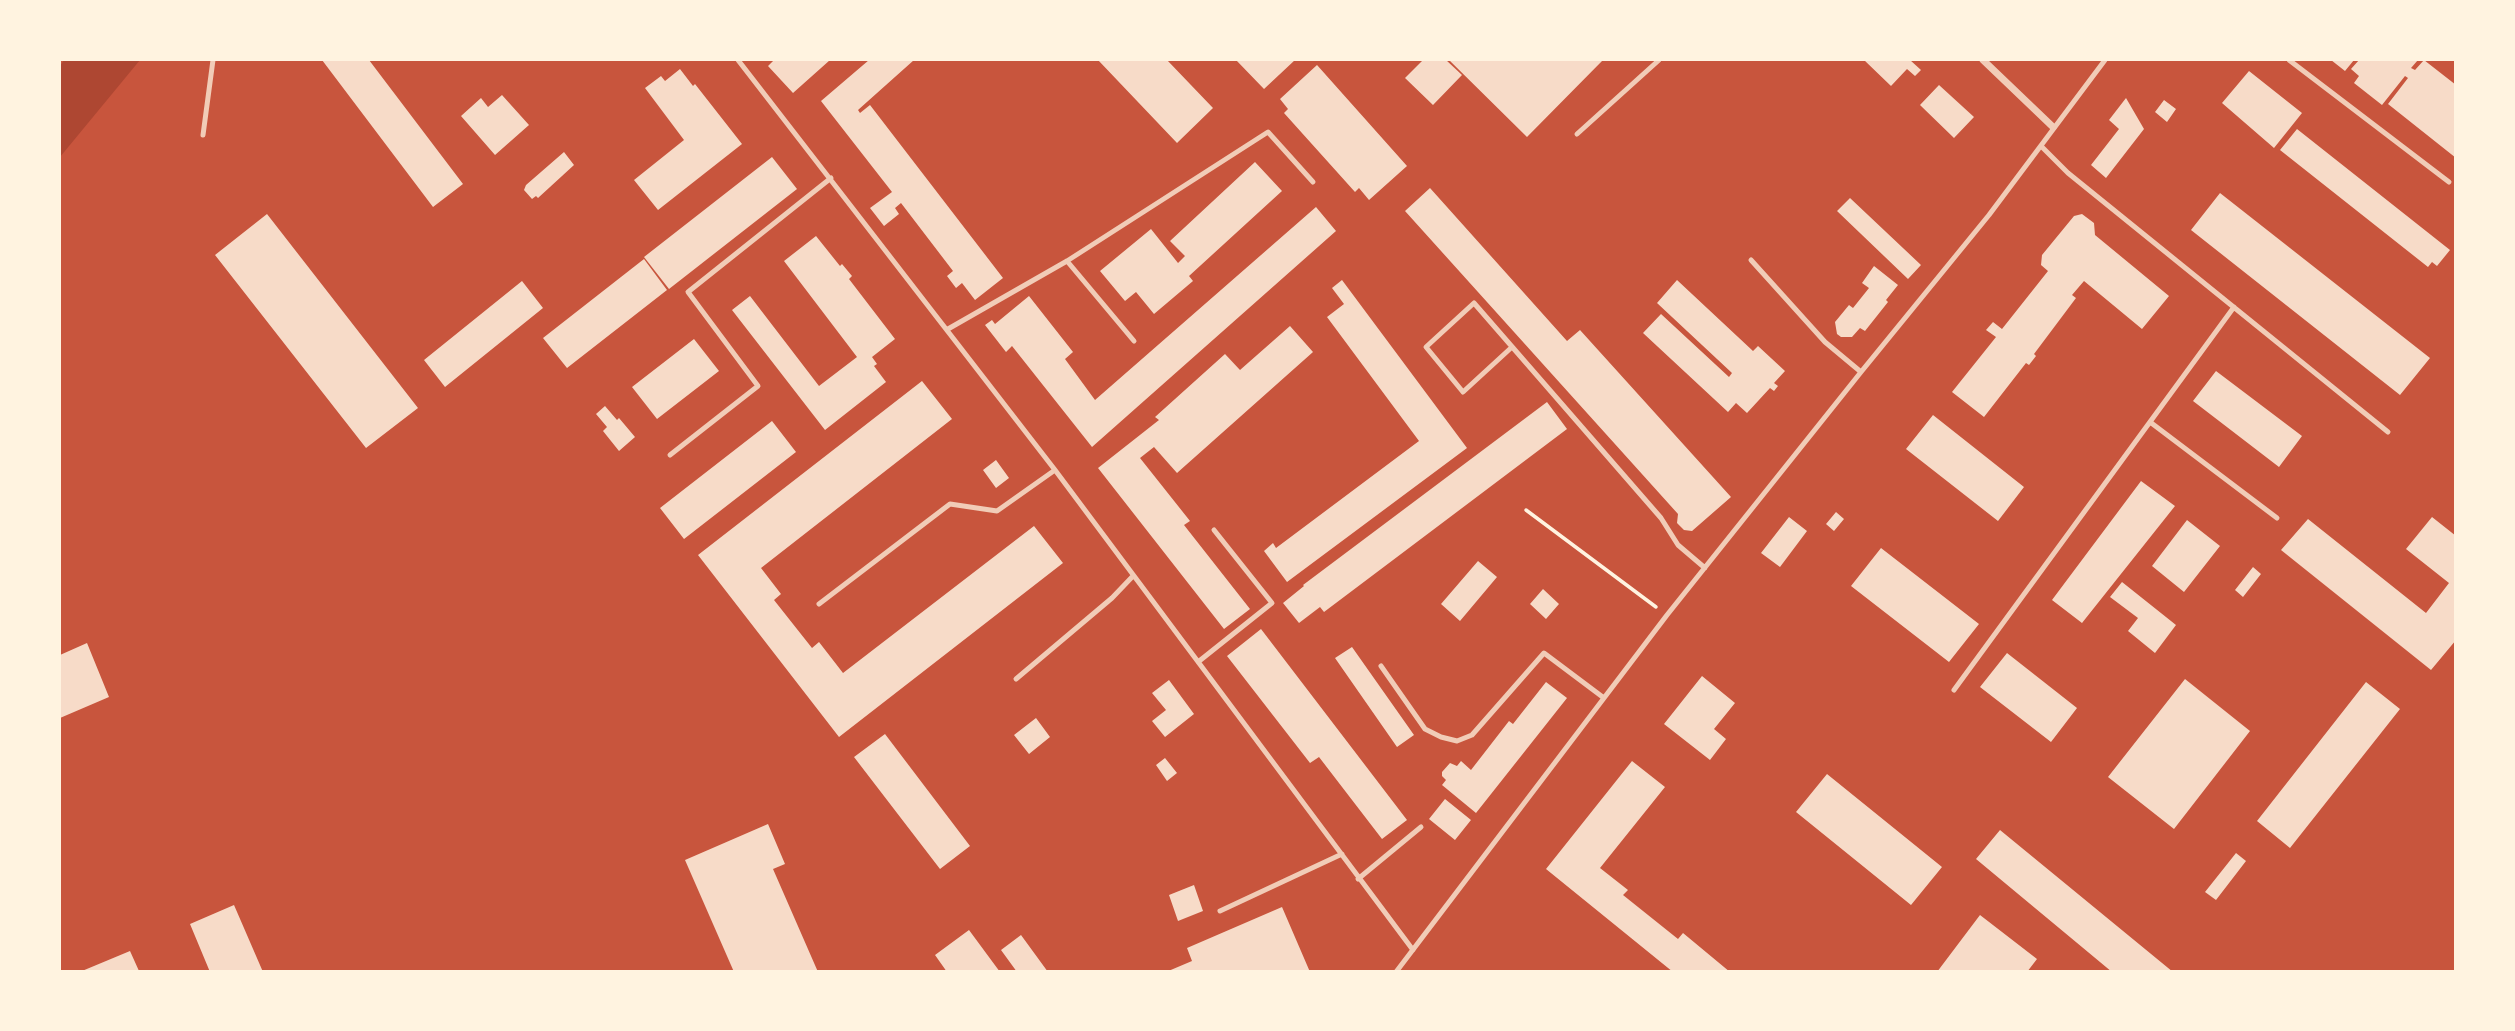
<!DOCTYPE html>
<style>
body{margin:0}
#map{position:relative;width:2515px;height:1031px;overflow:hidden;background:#c8553d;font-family:"Asap Condensed",sans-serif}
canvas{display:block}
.frame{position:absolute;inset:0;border:61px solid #fff3e0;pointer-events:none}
</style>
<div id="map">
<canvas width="2515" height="1031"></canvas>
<div class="frame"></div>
</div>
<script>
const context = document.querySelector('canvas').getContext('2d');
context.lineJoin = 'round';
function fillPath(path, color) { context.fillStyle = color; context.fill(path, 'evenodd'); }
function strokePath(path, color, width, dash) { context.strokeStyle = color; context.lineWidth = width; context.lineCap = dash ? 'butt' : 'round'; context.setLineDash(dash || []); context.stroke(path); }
const green = new Path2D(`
 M 64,60 L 140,60 L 60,157 L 60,66 Z`);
const building = new Path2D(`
 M 322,60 L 369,60 L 463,184 L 433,207 Z
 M 774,60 L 830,60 L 793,93 L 768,66 Z
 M 869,60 L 914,60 L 858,110 L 860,113 L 870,105 L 1003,278 L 975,300 L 962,283 L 956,288 L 947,276 L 953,271 L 901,203 L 895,208 L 899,214 L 884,226 L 870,208 L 892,192 L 821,101 Z
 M 1098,60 L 1167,60 L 1213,108 L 1177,143 Z
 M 1236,60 L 1295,60 L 1264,89 Z
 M 1423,60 L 1446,60 L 1462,75 L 1433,105 L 1405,78 Z
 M 1449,60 L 1603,60 L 1527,137 Z
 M 1864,60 L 1910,60 L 1921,70 L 1915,76 L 1907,69 L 1891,86 Z
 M 2331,60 L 2354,60 L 2345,71 Z
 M 2359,60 L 2418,60 L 2411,68 L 2415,70 L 2424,60 L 2456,85 L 2456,158 L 2388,104 L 2408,78 L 2405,76 L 2382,105 L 2354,83 L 2359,76 L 2351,69 Z
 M 1317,65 L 1407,166 L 1369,200 L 1359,188 L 1355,192 L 1284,113 L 1288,109 L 1280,99 Z
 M 680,69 L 693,86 L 695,84 L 742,144 L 658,210 L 634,180 L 684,140 L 645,88 L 661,76 L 665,81 Z
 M 2249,71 L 2302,113 L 2274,148 L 2222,103 Z
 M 1939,85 L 1974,117 L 1954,138 L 1920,105 Z
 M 502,95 L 529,125 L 495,155 L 461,116 L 481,98 L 488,107 Z
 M 2126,98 L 2144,129 L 2106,178 L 2091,165 L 2119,129 L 2109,120 Z
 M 2164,100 L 2176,109 L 2167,122 L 2155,112 Z
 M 2297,129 L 2450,250 L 2437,266 L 2432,262 L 2428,267 L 2280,150 Z
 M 564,152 L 574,165 L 538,198 L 536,196 L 532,199 L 524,190 L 526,185 Z
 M 772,157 L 797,189 L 669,289 L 644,257 Z
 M 1255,162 L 1282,191 L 1189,276 L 1193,281 L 1154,314 L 1136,292 L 1125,301 L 1100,271 L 1151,229 L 1178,263 L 1185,256 L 1170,241 Z
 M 1430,188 L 1567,341 L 1580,330 L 1731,497 L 1692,531 L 1684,530 L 1677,523 L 1678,514 L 1405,211 Z
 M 2220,193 L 2430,358 L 2400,395 L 2191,230 Z
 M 1850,198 L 1921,265 L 1908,279 L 1837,211 Z
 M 1316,207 L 1336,231 L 1092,447 L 1012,346 L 1006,352 L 985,325 L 992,320 L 995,324 L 1029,296 L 1073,352 L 1065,359 L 1095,400 Z
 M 267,214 L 418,408 L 366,448 L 215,255 Z
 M 2082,214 L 2094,223 L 2095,235 L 2169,296 L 2142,329 L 2084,281 L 2072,295 L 2076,298 L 2034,354 L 2036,356 L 2029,365 L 2026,363 L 1984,417 L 1952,392 L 1996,337 L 1986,330 L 1993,322 L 2002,329 L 2048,271 L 2041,265 L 2042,255 L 2074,216 Z
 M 816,236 L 840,266 L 842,264 L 852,276 L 849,279 L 895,339 L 872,357 L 877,364 L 874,366 L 886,382 L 825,430 L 732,310 L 750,296 L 819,386 L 857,357 L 784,261 Z
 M 644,259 L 667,290 L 567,368 L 543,338 Z
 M 1874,266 L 1898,285 L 1886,300 L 1888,302 L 1865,331 L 1860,328 L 1852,337 L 1841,337 L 1837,334 L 1835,322 L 1849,305 L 1853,308 L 1869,288 L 1862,283 Z
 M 1342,280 L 1467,448 L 1287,582 L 1264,551 L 1273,543 L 1276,548 L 1419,441 L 1327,317 L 1344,304 L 1332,288 Z
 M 1677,280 L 1753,351 L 1758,346 L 1785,371 L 1774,383 L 1778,386 L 1774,391 L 1770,388 L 1747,413 L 1736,403 L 1728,412 L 1643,333 L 1661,314 L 1729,377 L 1732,373 L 1657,303 Z
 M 522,281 L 543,308 L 445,387 L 424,360 Z
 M 1290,326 L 1313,352 L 1177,473 L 1154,447 L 1140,458 L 1190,521 L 1184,525 L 1250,609 L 1224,629 L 1098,468 L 1159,420 L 1155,417 L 1225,354 L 1240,370 Z
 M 694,339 L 719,371 L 657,419 L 632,387 Z
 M 2216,371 L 2302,436 L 2279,467 L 2193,401 Z
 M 922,381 L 952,419 L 761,568 L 781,594 L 774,600 L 812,648 L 819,642 L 843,673 L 1034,526 L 1063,563 L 839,737 L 698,555 Z
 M 1547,402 L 1567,429 L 1324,612 L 1320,607 L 1299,623 L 1283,603 L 1304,586 L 1303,585 Z
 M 605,406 L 617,420 L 619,418 L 635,437 L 619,451 L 603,431 L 607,427 L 596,414 Z
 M 1933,415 L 2024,487 L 1998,521 L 1906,449 Z
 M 772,421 L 796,452 L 684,539 L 660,508 Z
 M 996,460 L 1009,478 L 996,488 L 983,470 Z
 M 2141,481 L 2175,506 L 2082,623 L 2052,600 Z
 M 1836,512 L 1844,519 L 1834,531 L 1826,524 Z
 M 1789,517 L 1807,531 L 1780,567 L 1761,553 Z
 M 2432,517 L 2456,536 L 2456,640 L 2431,670 L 2281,550 L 2308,519 L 2426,613 L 2449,583 L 2406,549 Z
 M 2187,520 L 2220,546 L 2184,592 L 2152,566 Z
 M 1881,548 L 1979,624 L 1949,662 L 1851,586 Z
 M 1478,561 L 1497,577 L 1460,621 L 1441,604 Z
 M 2253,567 L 2261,574 L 2243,597 L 2235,590 Z
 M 2122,582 L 2176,625 L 2155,653 L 2128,631 L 2138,618 L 2110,597 Z
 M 1543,589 L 1559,604 L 1546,619 L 1530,604 Z
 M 1261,629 L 1407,820 L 1382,839 L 1319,757 L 1310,763 L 1227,656 Z
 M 87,643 L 109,697 L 60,718 L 60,655 Z
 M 1352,647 L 1414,735 L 1397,747 L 1335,658 Z
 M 2007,653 L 2077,708 L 2051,742 L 1980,687 Z
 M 1702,676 L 1735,703 L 1714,729 L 1726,739 L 1710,760 L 1664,724 Z
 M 2185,679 L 2250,731 L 2174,829 L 2108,777 Z
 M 1169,680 L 1194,714 L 1165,737 L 1152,721 L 1166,710 L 1152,693 Z
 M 1546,682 L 1567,698 L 1476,813 L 1442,785 L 1446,780 L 1442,776 L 1442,772 L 1450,763 L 1457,766 L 1461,761 L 1471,770 L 1509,721 L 1513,724 Z
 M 2366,682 L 2400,709 L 2290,848 L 2257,821 Z
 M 1036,718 L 1050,737 L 1029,754 L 1014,735 Z
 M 885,734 L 970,846 L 940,869 L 854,757 Z
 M 1165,758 L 1177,773 L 1167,781 L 1156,765 Z
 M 1632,761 L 1665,787 L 1600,868 L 1628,890 L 1623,895 L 1678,939 L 1683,933 L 1730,972 L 1673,972 L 1546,869 Z
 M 1827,774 L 1942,867 L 1911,905 L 1796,812 Z
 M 1445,799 L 1471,820 L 1455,840 L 1429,819 Z
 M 768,824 L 785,864 L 773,869 L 818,972 L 734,972 L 685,860 Z
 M 2000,830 L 2173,972 L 2112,972 L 1976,859 Z
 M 2236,853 L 2246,861 L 2216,900 L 2205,892 Z
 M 1194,885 L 1203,911 L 1178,921 L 1169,895 Z
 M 234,905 L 263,972 L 210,972 L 190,924 Z
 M 1282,907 L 1310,972 L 1166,972 L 1192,961 L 1187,948 Z
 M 1980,915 L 2037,959 L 2027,972 L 1937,972 Z
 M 969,930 L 1000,972 L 947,972 L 935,955 Z
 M 1021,935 L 1048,972 L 1017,972 L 1001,950 Z
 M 130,951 L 139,971 L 82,971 Z`);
const path = new Path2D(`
 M 1526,510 L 1656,607`);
const service = new Path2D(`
 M 738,60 L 1055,470 L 1413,950
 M 2289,60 L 2449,182
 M 1577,134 L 1659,60
 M 203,135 L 213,60
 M 2041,146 L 2068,173 L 2388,432
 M 1751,260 L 1825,342 L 1861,372
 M 1067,261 L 1134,341
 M 948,329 L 1067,261 L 1268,132 L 1313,182
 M 1512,347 L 1463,392 L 1426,347 L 1474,303 L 1661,518 L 1678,545 L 1705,568
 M 2150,422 L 2277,518
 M 670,455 L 758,386 L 688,292 L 831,178
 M 819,604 L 950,504 L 997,511 L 1055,470
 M 1198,662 L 1272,603 L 1214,530
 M 1381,666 L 1425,729 L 1441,737 L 1457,741 L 1472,735 L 1544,653 L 1604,698
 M 1016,679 L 1112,598 L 1133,576
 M 1954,690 L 2234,307
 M 1358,879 L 1421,827
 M 1220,911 L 1342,854
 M 1396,972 L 1667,615 L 1861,372 L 1989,215 L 2105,60`);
const minor = new Path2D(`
 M 1983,60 L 2053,127`);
fillPath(green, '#ae4732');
fillPath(building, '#f7dbc8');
strokePath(path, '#fff3e0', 3.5);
strokePath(service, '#f1ccb7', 5);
strokePath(minor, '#f1ccb7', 7);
</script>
